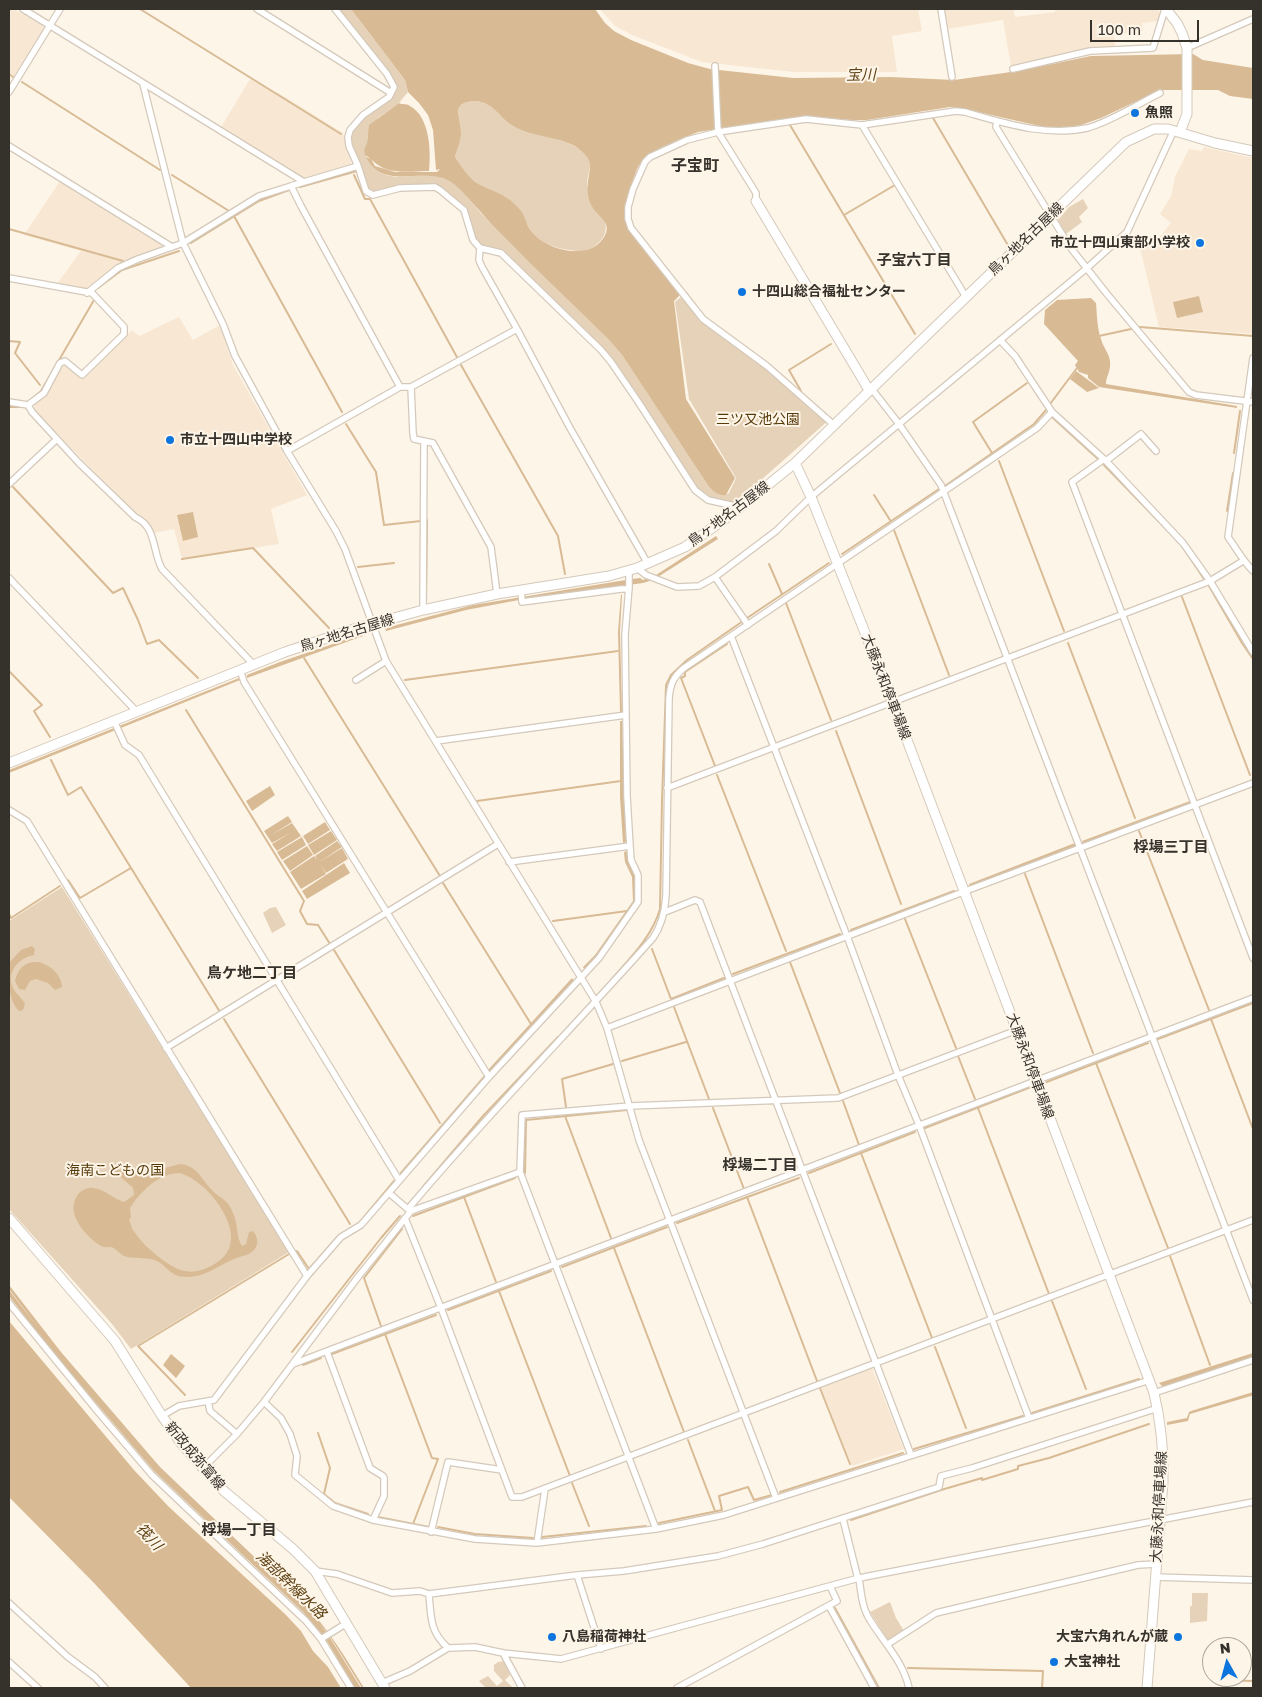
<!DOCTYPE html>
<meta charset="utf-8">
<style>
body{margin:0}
#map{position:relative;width:1262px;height:1697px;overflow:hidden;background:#fef5e9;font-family:"Golos Text",sans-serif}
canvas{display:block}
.frame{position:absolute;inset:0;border:10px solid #35312b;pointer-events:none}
.north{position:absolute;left:1202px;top:1637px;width:50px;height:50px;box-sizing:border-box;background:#fef5e9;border:1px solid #aea79d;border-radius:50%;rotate:353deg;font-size:14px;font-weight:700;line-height:20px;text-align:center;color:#35312b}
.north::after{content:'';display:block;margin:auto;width:18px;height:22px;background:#0d76de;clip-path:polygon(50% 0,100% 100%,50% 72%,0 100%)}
.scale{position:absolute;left:1090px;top:20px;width:109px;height:22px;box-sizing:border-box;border:2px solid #35312b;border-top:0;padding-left:6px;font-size:15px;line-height:18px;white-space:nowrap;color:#35312b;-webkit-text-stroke:4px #fef5e9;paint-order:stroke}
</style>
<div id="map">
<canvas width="1262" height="1697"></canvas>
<div class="frame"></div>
<div class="north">N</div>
<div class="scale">100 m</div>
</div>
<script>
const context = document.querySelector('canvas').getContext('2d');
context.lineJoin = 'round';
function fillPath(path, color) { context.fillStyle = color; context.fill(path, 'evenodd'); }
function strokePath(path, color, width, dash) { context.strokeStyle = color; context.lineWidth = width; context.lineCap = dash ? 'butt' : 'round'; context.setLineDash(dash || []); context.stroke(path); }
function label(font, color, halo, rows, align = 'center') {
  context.font = font + ' "Golos Text","Noto Sans JP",sans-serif'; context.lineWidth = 4; context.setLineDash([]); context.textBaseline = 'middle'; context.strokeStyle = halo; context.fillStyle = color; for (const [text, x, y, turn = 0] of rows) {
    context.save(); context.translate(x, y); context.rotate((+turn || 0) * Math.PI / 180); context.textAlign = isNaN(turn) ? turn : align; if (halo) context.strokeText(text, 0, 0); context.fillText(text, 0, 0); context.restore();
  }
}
const built = new Path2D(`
 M 9,9 L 14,9 L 43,26 L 44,30 L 14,76 L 9,73 Z
 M 600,9 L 918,9 L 922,31 L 892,36 L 897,72 L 794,72 L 702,62 L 632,35 L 615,26 Z
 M 944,9 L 1014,9 L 1015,17 L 1055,12 L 1055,9 L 1157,9 L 1162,14 L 1159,21 L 1142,23 L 1143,31 L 1114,35 L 1115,46 L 1058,55 L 1011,66 L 1003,20 L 947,29 Z
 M 250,79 L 280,94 L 343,133 L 352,166 L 305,179 L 221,127 Z
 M 1204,147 L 1253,158 L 1253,334 L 1159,327 L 1140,248 L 1153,238 L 1161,235 L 1171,223 L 1160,214 L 1171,196 L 1175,177 L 1189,149 L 1202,151 Z
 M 60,181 L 166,247 L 121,263 L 85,290 L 57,284 L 81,251 L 24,235 Z
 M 179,317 L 193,340 L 220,325 L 233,365 L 307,495 L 271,509 L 279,544 L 182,559 L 174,529 L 154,533 L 145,518 L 132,510 L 34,410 L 35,404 L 44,396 L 64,365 L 67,365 L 81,380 L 132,330 L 139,336 Z
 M 872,1368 L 904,1449 L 852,1466 L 821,1387 Z`);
const green = new Path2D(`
 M 338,9 L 351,9 L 405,80 L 408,92 L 399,103 L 378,118 L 368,133 L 367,144 L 364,150 C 379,197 421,164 449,181 C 462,188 469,200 479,211 C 487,220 496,229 505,238 C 539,273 575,306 609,340 L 622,355 L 709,487 C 716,492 721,498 729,493 L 736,478 L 689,399 L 675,302 L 687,292 L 706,318 L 830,419 L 733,505 L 711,499 L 697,489 L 618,368 L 507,256 L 483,246 L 474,239 L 461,205 L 442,188 L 397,186 L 370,194 C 364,179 350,153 351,138 C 353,115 398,106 395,82 Z
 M 475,101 C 495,103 500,119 516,127 C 535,137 577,138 588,158 C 593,167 587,175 587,184 C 587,192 601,216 605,222 C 607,233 604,238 596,245 C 588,252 579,252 570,250 C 554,248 537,242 528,226 C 521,214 520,208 508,199 C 497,191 482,188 471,178 C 465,172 460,164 455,157 C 457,150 461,141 461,134 C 462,117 448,103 475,101 Z
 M 1083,199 L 1088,208 L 1079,217 L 1082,222 L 1066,234 L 1058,220 L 1069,207 Z
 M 62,887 L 289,1252 L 131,1349 L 112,1324 L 9,1209 L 9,921 Z
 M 276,907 L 286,925 L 272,933 L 263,913 L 270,908 Z
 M 1192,1593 L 1208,1593 L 1207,1621 L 1190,1623 L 1190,1606 L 1192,1606 Z
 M 890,1602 L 896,1618 L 904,1631 L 891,1640 L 887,1639 L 870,1612 Z
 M 504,1661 L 510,1675 L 505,1680 L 513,1688 L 486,1688 L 479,1681 L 488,1676 L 497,1686 L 503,1681 L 494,1671 L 494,1665 L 498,1662 Z`);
const water = new Path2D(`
 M 351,9 L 595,9 L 605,23 L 614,31 L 631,40 L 688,63 L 710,69 L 793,78 L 891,77 L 954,80 L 1018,71 L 1091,56 L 1193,54 L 1203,60 L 1253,68 L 1253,99 L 1230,96 L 1218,90 L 1160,90 L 1101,118 L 1081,125 L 1069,127 L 1044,127 L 965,109 L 950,107 L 867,120 L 851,120 L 806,116 L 788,118 L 698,132 L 660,148 L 641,162 L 637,169 L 627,197 L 624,217 L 627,225 L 680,295 L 674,301 L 686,399 L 735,478 L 726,495 C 718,496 715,492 709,487 L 622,355 L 609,340 C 575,306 539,273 505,238 C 496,229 487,220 479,210 C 469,200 461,188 449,181 C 423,166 383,192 366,157 L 371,159 L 375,166 L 395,172 L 437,172 L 440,169 L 436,170 L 433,130 L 428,115 L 419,103 L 408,92 L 405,80 ZM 475,101 C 495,103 499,118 515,127 C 530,136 567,138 579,149 C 599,164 585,174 588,194 C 588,198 590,204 593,208 C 598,216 610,222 606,233 C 603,241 594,249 586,250 C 567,254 541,246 529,228 C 526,223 525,216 521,211 C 518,207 512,201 507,198 C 496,190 481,188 471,178 C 465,172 460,164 455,157 C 457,150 461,141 461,134 C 462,117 448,103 475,101 Z
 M 399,103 C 402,105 406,103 410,106 C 430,117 431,151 429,171 C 413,171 393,175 378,165 C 373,162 371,158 365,155 L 364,150 L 367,143 L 369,125 Z
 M 1199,296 L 1203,312 L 1177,318 L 1173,302 Z
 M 1091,298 L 1096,303 C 1097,314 1097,328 1101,339 C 1103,347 1109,353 1110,361 C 1111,372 1106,376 1106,384 L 1237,406 L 1237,408 L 1099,387 L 1088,378 L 1088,375 L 1079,372 L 1075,365 L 1078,361 L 1044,324 L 1045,310 L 1057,300 Z
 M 1076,371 L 1099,388 L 1087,392 L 1070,379 Z
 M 193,512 L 198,537 L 183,541 L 177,515 Z
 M 716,536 L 718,539 L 653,580 L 643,583 L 519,600 L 466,610 L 386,631 L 385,628 L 473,605 L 632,579 L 640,578 L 643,580 L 656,575 Z
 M 621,594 L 622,595 L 620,631 L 622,712 L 620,712 L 618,632 Z
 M 362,634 L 363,636 L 247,678 L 247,675 L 280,662 Z
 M 239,678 L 240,680 L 9,773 L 9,770 Z
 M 620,721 L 622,721 L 626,842 L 623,843 L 620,797 Z
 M 270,786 L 275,795 L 252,811 L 246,801 Z
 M 1190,801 L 1191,804 L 1084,845 L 1082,841 Z
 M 288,816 L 292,822 L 271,835 L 292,823 L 301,836 L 277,851 L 272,844 L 290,833 L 272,843 L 264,831 Z
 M 325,822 L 330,830 L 308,844 L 303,836 Z
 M 331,831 L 337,840 L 314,855 L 308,845 Z
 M 302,837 L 306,845 L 282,860 L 277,852 Z
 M 337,841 L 342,847 L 318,863 L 342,848 L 348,859 L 326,873 L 320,864 L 326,874 L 301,889 L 290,872 L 314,856 L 317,860 L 315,856 Z
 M 1075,843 L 1076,847 L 970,886 L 969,884 Z
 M 307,846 L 313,855 L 290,871 L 283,861 Z
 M 627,851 L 628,861 L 635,877 L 635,901 L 596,957 L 585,970 L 583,967 L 595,955 L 633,901 L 632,877 L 625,862 L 624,852 Z
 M 344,863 L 350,873 L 307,899 L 302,891 Z
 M 32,946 L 35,949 L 34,955 C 19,958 6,971 13,988 C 16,994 22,998 25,1004 L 23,1010 L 19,1011 C 7,998 9,980 9,963 L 21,950 Z
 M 39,962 C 50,965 62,975 62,987 L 55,990 L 48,983 L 36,979 L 30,981 L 25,990 L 19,989 L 15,981 C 18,968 25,961 39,962 Z
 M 572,978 L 574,981 L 490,1072 L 488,1070 Z
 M 180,1164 C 198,1166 201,1179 212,1190 C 220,1199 227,1198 233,1213 C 238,1223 236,1237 242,1246 L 246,1244 L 249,1232 L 253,1231 C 262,1242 256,1253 243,1256 C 223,1261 207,1278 186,1277 C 169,1277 167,1264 154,1260 C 144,1257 134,1259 124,1256 C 120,1254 118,1251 115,1249 C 110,1245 106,1249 101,1246 C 86,1237 65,1213 77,1196 C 80,1191 87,1187 93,1188 C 105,1189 113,1199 124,1202 L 134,1195 L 133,1188 L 114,1171 L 114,1169 L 141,1172 L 161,1169 ZM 180,1173 C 194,1177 208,1190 216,1201 C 233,1224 241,1251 211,1266 C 203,1270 194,1273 185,1271 C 170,1269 141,1244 134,1231 L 133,1231 L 129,1219 L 131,1218 L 130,1208 C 140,1192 159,1173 180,1173 Z
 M 9,1285 L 61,1352 L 160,1467 L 309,1609 C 331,1633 347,1660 364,1688 L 362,1688 L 329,1635 L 319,1623 L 329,1636 L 361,1688 L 355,1688 L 325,1638 L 303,1612 L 154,1471 L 55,1355 L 9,1296 L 9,1290 L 40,1330 L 9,1289 Z
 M 9,1321 L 134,1470 L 168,1506 L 285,1614 L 301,1631 L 313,1651 L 328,1667 L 341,1688 L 191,1688 L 94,1583 L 9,1497 Z
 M 1253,1353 L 1253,1357 L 1163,1387 L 1159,1383 Z
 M 171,1354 L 185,1366 L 176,1378 L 163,1365 Z
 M 1253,1392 L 1253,1395 L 1251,1396 L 1190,1414 L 1188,1421 L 1167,1425 L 1167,1422 L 1187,1418 L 1189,1412 L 1191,1411 Z`);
const stream = new Path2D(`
 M 140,9 L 341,134
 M 9,74 L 13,77
 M 22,82 L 160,170
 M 933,118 L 1009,247
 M 790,125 L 915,334
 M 172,175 L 229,211
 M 354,175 L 365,199 L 370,199 L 458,359
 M 300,187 L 357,171
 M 844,215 L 895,185
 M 234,216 L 342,412
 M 9,229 L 123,261
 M 191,243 L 259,201 L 289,190
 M 98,288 L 122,270 L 179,251
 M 1140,327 L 1253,336
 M 1099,336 L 1131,329
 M 9,341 L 20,342 L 15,353 L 40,385
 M 461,365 L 558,536 L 565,574
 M 801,391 L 789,370 L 831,344
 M 32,399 L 41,391 L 94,300
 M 1050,404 L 1077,368
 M 9,407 L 20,407
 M 1053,418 L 1098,459
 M 346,424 L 376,472 L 384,525 L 421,521
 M 992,453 L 973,422 L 1027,383
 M 1234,453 L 1240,411
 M 999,461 L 1064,631
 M 1104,465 L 1168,531
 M 945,486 L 1034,424 L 1046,410
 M 13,487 L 113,593 L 123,588 L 138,620 L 147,644 L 159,640 L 198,678
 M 874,495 L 890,520
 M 1227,511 L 1233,473
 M 894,530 L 949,675
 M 1186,552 L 1204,579
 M 842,554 L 939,489
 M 182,559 L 253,548 L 329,628
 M 769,564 L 782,594
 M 358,567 L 394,563
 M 1209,586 L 1242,643 L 1253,659
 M 1182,597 L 1250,775
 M 426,602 L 427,520
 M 786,603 L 831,720
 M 747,618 L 829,563
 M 1068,643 L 1135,818
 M 304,658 L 440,876
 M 9,671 L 42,705 L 34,711 L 50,737
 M 405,680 L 618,651
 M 186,710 L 304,901 L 300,911 L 307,924 L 318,925 L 330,944
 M 836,731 L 901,904
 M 51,760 L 68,795 L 81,787 L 220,1012
 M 715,766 L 681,678 L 685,676 L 685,672 L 727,644
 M 717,775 L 786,951
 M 477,801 L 621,781
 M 1139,831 L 1209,1010
 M 1025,874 L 1093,1053
 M 68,880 L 80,898 L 131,868
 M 443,883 L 531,1024
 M 9,914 L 11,918 L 60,886
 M 905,919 L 956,1048
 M 553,921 L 627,911
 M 851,930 L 954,891
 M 652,949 L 671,999 L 724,978
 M 334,950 L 440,1123
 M 790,962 L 840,1093
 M 733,974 L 840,934
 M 611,980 C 630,958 652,937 660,909 L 662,801 L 666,685 L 671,675 L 687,660 L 743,621
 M 674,1007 L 709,1099
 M 224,1019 L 350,1224
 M 1211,1019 L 1253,1129
 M 1158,1039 L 1253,1003
 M 958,1056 L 975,1099
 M 622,1061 L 686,1042
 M 1096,1063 L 1168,1248
 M 1044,1083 L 1148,1043
 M 843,1101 L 859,1145
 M 566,1107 L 562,1079 L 613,1064
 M 713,1108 L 744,1189
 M 978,1108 L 1049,1294
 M 565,1116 L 611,1238
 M 925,1128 L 1031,1087
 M 861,1153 L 932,1338
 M 401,1173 L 484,1077
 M 525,1173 L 526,1120 L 627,1110
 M 809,1173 L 915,1132
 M 422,1188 L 483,1116 L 558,1037
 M 464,1197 L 496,1282
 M 747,1197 L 817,1381
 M 413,1216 L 515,1178
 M 677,1223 L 799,1178
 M 348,1230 L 359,1223 L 394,1181
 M 614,1248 L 684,1432
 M 297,1251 L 309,1269 L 339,1235
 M 1170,1256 L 1210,1365
 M 562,1267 L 667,1227
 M 499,1291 L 570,1476
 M 1052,1301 L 1086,1389
 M 448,1310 L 551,1271
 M 381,1326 L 364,1278 L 402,1229
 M 385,1334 L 432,1458 L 438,1459 L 413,1524
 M 935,1347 L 966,1428
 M 292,1352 L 381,1238 L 400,1216
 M 332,1354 L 436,1315
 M 303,1365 L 321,1358
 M 820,1388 L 850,1464
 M 185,1395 L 138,1346 L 289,1254
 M 1032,1413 L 1139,1379
 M 318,1433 L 330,1468 L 324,1494 L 335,1503 L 368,1514
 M 688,1440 L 715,1511
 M 914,1449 L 1023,1416
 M 572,1483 L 589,1526
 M 780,1492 L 903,1453
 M 378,1517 L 429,1527
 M 851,1520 L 941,1490 L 982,1478 L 982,1480 L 1018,1469 L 1018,1466 L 1049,1458 L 1149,1424
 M 659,1523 L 722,1510 L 719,1496 L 748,1487 L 754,1500 L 772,1495
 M 438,1527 L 475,1534 L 533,1538
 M 542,1537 L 646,1526
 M 835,1608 L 879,1688
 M 908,1668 L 1043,1671 L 1042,1688
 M 1220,1677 L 1220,1680 L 1253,1681`);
const street = new Path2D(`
 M 23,9 L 304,182 L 291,186 L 301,206 L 400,387
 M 257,9 L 391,93
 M 335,9 L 387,74 L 394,87 L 389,97 L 363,115 L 350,130 L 348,137 L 349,146 L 358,166 L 366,191 L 373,195 L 400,188 L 435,187 L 440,190 L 464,210 L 473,240 L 480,248 L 479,260 L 482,267 L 517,329 L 570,428 L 648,564
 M 941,9 L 952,77
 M 1187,48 L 1253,19
 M 715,66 L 718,132 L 756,193 L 756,201
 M 1013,69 L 1090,51 L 1153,48 L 1165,9
 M 143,84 L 183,243 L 223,324 L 235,356 L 287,451 L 336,531 L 345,549 L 386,661 L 596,1002 L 607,1028 L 639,1140 L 776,1498
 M 9,92 L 60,9
 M 997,121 L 996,127 L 1070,247 L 1107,294 L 1189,392 L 1196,395 L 1253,402
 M 862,125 L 966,297
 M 9,146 L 172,247
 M 304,182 L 358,166
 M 480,248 L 501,253 L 601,350 L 611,362 L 639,403 L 695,490 L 708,500 L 739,507
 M 9,278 L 92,293 L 124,327 L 124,334 L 82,375 L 65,361 L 60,363 L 44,393 L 28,405
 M 87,293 L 118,268 L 138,259 L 183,243 L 259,196 L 291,186
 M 1000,340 L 1015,356 L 1052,412 L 1106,461 L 1183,543 L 1210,581 L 1253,652
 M 1253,358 L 1228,537 C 1236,548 1243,561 1253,571
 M 411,387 L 413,433 L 414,439 L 433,443 L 491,547 L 497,594
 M 871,388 L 899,424 L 941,485 L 1253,1300
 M 9,402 L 28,405 L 32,412 L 79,463 L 135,517 C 157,527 152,551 162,569 L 254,665
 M 834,425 L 767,366 L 703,319 L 631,228 L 628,219 L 628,207 L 633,189 L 645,162 L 650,157 L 687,140 L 718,132 L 806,119 L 862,125 L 956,111 L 965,112 C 1004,123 1046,137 1087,128 C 1108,123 1140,103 1160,93
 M 287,451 L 400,387 L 411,387 L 517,329
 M 1104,459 L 1072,482 L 1253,958
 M 1106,461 L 1141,434 L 1156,451
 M 9,484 L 57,439
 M 637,568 L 646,575 L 677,587 L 699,586 L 715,577 L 776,531 L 811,497 L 1087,268 L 1127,232 L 1174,130
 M 715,577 L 748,625
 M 9,578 L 137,712
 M 521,590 L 522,602 L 621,589 L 629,589
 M 423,610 L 424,442
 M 731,636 L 847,936 L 898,1075 L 919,1125 L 1029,1418
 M 240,670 L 244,682 L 489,1077
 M 356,680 L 386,661
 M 114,721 L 125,745 L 139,755 L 399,1180
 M 436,741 L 626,715
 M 667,788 L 1210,581 L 1243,561
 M 9,810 L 27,821 L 307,1276
 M 509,862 L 630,846
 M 665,912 L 695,900 L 700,902 L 911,1455
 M 607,1028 L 963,892 L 1253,783
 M 166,1048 L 498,844
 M 389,1193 L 410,1211
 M 408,1209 C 486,1116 572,1029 653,938 C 662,925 665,911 666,896 L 669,699 C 670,685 673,677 684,668 L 1037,428 L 1052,412
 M 405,1218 L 441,1308 L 512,1497 L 522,1497 L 1253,1220
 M 9,1303 L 99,1413 L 152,1475 L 306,1621 L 321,1639 L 351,1688
 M 327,1352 L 370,1468 L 383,1476 L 384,1478 L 384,1496 L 373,1520
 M 293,1364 L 1253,998
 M 1154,1393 L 1253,1360
 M 208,1401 L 210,1411 L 237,1434
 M 264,1402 L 281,1418 L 290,1434 L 297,1456 L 295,1475 L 333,1506 L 373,1520 L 475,1539 L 537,1543 L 656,1529 L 724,1515 L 1150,1380
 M 162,1416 L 179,1406 L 214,1400 L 307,1276 L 341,1237 L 361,1225 L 489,1077 L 599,958 L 638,902 L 638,875 L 631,860 L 630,846 L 627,796 L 625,635 L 629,587 L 629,571
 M 203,1468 L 237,1434 L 264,1402 L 358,1277 L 411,1211 L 520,1172
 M 843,1519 L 858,1579
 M 656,1529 L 520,1172 L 522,1115 L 630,1106 L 838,1098 L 1017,1030
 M 431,1532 L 448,1462 L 502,1470
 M 537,1543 L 545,1489
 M 315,1571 L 337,1574 L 392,1593 L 420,1591 L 429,1594 L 577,1575 L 624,1571 L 718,1556 L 763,1544 L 939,1487 L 941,1476 L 972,1468 L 1158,1408
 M 577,1575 L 601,1649
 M 1155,1577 L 1253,1580
 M 859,1578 C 861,1592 862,1608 870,1620 C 884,1643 903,1661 909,1688
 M 429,1594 C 431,1618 430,1632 448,1648
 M 9,1603 L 68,1657 L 95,1677 L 105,1688
 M 829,1606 L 874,1688
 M 321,1639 L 347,1623
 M 888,1644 L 936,1613 L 1138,1565 L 1156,1564
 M 503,1653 L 522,1688
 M 9,1662 L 38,1688
 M 382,1683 L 410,1671 L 448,1648 L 475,1647 L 503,1653 L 561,1659 L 859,1578 L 1253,1502
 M 677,1688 L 837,1601 L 830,1586`);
const secondary = new Path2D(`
 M 1166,9 L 1177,23 L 1182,33 L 1187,48 L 1187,114 L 1180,132
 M 756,201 L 869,390
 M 795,463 L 811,497 L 893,703 L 1154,1393 C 1161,1423 1164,1451 1163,1482 L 1147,1688
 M 9,763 L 285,652 L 354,629 L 423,610 L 497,594 L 609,576 L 637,568 L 685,547 L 732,514 L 795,463 L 1126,142 L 1154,129 L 1168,129 L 1215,143 L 1253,151
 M 9,1218 L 115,1341 L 162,1416 L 181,1443 L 203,1468 L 224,1491 L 293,1549 L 315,1571 L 385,1688`);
const markers = [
 [1135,113,5,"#0d76de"],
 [1200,243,5,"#0d76de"],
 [742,292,5,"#0d76de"],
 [170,440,5,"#0d76de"],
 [552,1637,5,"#0d76de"],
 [1178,1637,5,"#0d76de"],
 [1054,1662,5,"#0d76de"]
];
const poiNames = [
 ["魚照",1145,113],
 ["市立十四山東部小学校",1190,243,"right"],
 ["十四山総合福祉センター",752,292],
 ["市立十四山中学校",180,440],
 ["八島稲荷神社",562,1637],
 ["大宝六角れんが蔵",1168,1637,"right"],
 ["大宝神社",1064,1662]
];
const streetNames = [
 ["鳥ヶ地名古屋線",1026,239,-44],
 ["鳥ヶ地名古屋線",729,514,-37],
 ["鳥ヶ地名古屋線",347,633,-17],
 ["大藤永和停車場線",886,687,69],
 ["大藤永和停車場線",1030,1066,70],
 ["新政成弥富線",195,1456,50],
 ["大藤永和停車場線",1159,1507,-87]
];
const parkNames = [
 ["三ツ又池公園",758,420],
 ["海南こどもの国",115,1171]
];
const waterNames = [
 ["宝川",861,75,-1],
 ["筏川",149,1537,47],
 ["海部幹線水路",291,1585,44]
];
const neighbourhoodNames = [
 ["子宝六丁目",914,260],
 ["桴場三丁目",1171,847],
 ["鳥ケ地二丁目",252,973],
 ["桴場二丁目",760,1165],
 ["桴場一丁目",239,1530]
];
const quarterNames = [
 ["子宝町",695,166]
];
fillPath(built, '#f8e8d3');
fillPath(green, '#e6d2b8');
fillPath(water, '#d8bb95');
strokePath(stream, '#d8bb95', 2);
strokePath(street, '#d4c9ba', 8);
strokePath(secondary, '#d4c9ba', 11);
strokePath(street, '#fff', 5.5);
strokePath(secondary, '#fff', 9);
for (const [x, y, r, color] of markers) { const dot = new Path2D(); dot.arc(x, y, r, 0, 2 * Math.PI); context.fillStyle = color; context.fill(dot); strokePath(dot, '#fef5e9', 2); }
label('bold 14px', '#35312b', '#fef5e9', poiNames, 'left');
label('14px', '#35312b', '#fef5e9', streetNames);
label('14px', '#573a09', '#fef5e9', parkNames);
label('italic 15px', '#5f4214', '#fef5e9', waterNames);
label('bold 15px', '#35312b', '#fef5e9', neighbourhoodNames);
label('bold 16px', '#35312b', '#fef5e9', quarterNames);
</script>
